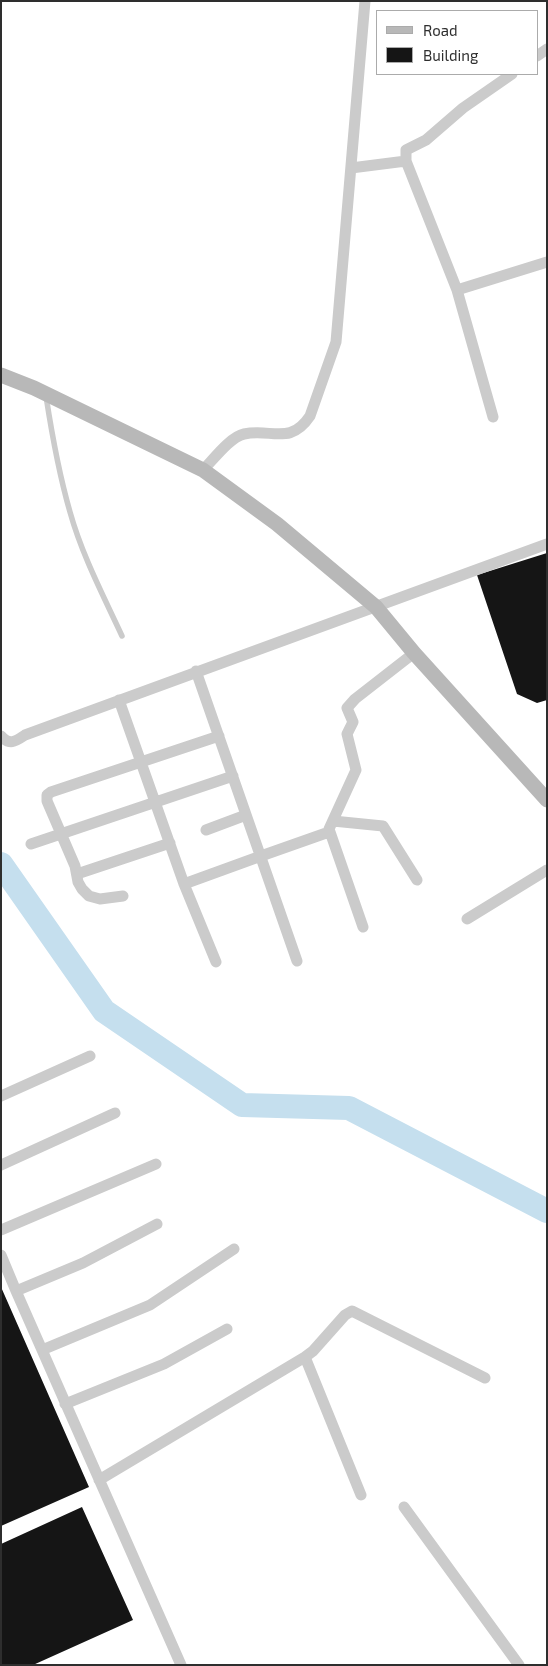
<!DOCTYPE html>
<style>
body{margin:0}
#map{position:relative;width:548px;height:1666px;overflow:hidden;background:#fff;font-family:"Exo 2",sans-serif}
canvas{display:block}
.frame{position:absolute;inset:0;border:2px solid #2e2e2e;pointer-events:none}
.legend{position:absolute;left:376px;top:10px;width:162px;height:65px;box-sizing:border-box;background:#fff;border:1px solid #ababab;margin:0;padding:6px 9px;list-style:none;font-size:15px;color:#2e2e2e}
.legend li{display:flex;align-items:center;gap:10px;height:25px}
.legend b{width:25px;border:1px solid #ababab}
</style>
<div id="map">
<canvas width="548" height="1666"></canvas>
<div class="frame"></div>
<ul class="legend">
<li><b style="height:6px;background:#b8b8b8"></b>Road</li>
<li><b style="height:14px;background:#151515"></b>Building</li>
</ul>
</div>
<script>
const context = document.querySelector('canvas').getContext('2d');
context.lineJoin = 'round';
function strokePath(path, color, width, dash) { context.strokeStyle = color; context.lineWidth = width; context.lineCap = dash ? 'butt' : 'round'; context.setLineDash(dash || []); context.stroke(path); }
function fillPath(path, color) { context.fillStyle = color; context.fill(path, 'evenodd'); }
const river = new Path2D(`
 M 1,864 L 104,1011 L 242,1105 L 349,1108 L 547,1211`);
const building = new Path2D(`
 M 547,553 L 547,700 L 537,703 L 517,694 L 477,575 Z
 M 1,1287 L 89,1487 L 1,1526 Z
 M 82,1507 L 133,1620 L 33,1665 L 1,1665 L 1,1544 Z`);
const lane = new Path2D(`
 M 46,396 C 52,435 59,474 70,512 C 82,555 103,595 122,636`);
const street = new Path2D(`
 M 537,56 L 547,49
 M 406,161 L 457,290 L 493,417
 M 351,168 L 406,161 L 406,150 L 426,140 L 463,108 L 512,74
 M 457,290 L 547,262
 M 203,470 C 213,460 230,437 244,434 C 271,428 290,446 310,416 L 336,342 L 365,1
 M 196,671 L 297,961
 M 119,700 L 184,884 L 216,962
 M 1,736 C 10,746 16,741 25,735 L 547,544
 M 333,821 L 383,826 L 417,880
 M 206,830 L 246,815
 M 31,844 L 233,776
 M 77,874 L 170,843
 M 184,884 L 261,856 L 329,832
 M 123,896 L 100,899 L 89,896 L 82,889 L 78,882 L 75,866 L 47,801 L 47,795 L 51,792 L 219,736
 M 467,919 L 547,870
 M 363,927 L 329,829 L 356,770 L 347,734 L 353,722 L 347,708 L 355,699 L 414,653
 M 1,1096 L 90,1056
 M 1,1165 L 115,1113
 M 1,1230 L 156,1164
 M 1,1255 L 16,1291 L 181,1665
 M 16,1291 L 83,1263 L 157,1224
 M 42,1350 L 150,1305 L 234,1249
 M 305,1357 L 361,1495
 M 65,1404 L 164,1364 L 227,1329
 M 99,1480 L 305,1357 L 313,1351 L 345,1315 L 352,1311 L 485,1378
 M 404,1507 L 519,1665`);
const secondary = new Path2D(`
 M 1,375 L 34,388 L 203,470 L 277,524 L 376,607 L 414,653 L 547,800`);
strokePath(river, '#c5dfee', 24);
fillPath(building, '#151515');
strokePath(lane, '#cbcbcb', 5.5);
strokePath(street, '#cbcbcb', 11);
strokePath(secondary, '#b8b8b8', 15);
</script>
